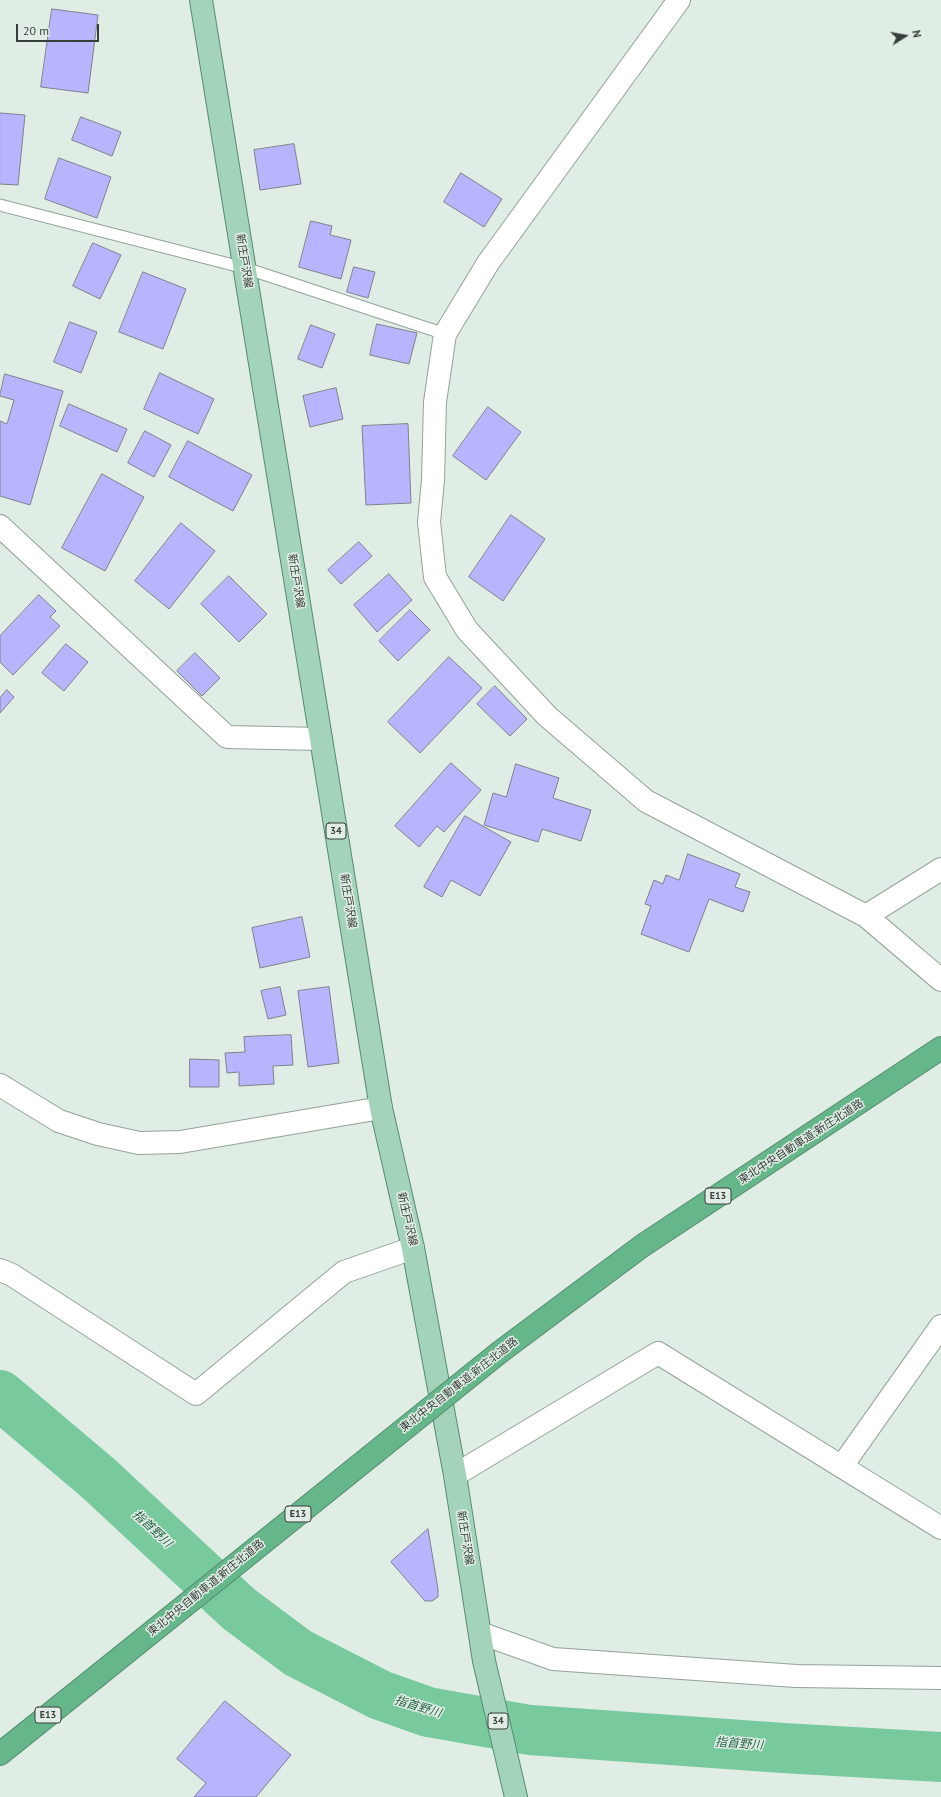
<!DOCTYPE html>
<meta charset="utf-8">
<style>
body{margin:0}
#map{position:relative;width:941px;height:1797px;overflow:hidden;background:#dfede4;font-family:"PT Sans",sans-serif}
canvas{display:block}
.north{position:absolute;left:885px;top:16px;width:40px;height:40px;-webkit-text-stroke:3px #dfede4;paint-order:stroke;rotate:79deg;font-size:11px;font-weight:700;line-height:16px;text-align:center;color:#383e3a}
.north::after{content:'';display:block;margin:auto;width:14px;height:18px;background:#383e3a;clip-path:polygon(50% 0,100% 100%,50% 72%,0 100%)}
.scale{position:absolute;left:16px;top:24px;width:83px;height:18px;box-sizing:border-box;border:2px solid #383e3a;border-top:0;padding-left:5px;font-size:12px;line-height:14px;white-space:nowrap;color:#383e3a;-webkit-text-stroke:3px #dfede4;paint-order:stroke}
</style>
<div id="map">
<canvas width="941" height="1797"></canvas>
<div class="north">N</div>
<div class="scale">20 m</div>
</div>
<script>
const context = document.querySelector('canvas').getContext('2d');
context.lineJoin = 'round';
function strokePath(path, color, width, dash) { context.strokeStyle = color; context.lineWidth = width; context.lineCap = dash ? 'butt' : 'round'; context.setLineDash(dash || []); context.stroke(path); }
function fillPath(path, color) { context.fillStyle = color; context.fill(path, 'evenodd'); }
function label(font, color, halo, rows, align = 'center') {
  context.font = font + ' "PT Sans","Noto Sans JP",sans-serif'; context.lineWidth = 3; context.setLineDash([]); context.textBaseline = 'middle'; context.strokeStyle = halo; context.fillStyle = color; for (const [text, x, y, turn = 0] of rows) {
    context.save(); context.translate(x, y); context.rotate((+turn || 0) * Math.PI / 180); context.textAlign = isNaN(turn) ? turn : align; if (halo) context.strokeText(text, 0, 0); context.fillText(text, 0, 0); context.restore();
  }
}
const river = new Path2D(`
 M 0,1395 L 98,1478 L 239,1609 L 298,1653 L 380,1695 L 428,1712 L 530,1730 L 783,1748 L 941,1757`);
const building = new Path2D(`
 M 52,9 L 98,15 L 88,93 L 41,87 Z
 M 0,113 L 25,115 L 18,185 L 0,184 Z
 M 81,117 L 121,132 L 112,156 L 72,140 Z
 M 294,144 L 301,184 L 260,190 L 254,150 Z
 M 59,158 L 111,177 L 97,218 L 45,199 Z
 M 461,173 L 502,199 L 484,227 L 444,202 Z
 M 311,221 L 332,226 L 330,235 L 351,240 L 341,279 L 299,267 Z
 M 93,243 L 121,255 L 100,299 L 73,286 Z
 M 354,267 L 375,272 L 368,298 L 347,292 Z
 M 143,272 L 186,289 L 163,349 L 119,332 Z
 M 70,322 L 97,332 L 81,373 L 54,362 Z
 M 377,324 L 417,333 L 409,364 L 370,355 Z
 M 311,325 L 335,334 L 322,368 L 298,359 Z
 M 160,373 L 214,399 L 198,434 L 144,409 Z
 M 5,374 L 63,391 L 30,505 L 0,496 L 0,421 L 7,424 L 14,400 L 0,396 Z
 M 336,388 L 343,419 L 310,427 L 303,396 Z
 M 69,404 L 127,429 L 117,452 L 60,426 Z
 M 488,407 L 521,432 L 486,480 L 453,456 Z
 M 408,424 L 411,503 L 366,505 L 362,426 Z
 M 145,431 L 171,445 L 154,477 L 128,463 Z
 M 188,441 L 252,475 L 233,511 L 169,477 Z
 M 102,474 L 144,497 L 105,571 L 62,548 Z
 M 511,515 L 545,539 L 503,601 L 469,577 Z
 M 181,523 L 215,551 L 169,609 L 135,581 Z
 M 359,542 L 372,556 L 341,584 L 328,570 Z
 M 389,574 L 412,600 L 377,632 L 354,605 Z
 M 229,576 L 267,614 L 239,642 L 201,604 Z
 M 39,595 L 56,611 L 50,617 L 60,626 L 13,675 L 0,662 L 0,636 Z
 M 410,610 L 430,630 L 398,661 L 379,641 Z
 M 66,644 L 88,662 L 64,691 L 42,673 Z
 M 195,653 L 220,678 L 202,696 L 177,671 Z
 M 449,657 L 482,688 L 420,753 L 388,722 Z
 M 495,686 L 527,719 L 510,736 L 477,704 Z
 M 7,690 L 14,697 L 0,713 L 0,698 Z
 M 451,763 L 481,790 L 444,832 L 437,826 L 419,847 L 395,826 Z
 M 516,764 L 559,778 L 553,798 L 591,810 L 581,841 L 542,829 L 538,842 L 484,825 L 493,793 L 506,797 Z
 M 465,816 L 511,842 L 480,896 L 451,880 L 442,897 L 424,887 Z
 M 688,854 L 740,874 L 735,887 L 750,892 L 743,912 L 709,899 L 689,952 L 641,934 L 651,906 L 645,904 L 654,880 L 663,884 L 666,875 L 679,880 Z
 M 302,917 L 310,957 L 260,968 L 252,928 Z
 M 280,987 L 286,1015 L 268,1019 L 261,991 Z
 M 329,987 L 339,1063 L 308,1067 L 298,991 Z
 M 291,1035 L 293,1065 L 273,1066 L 274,1084 L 239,1086 L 239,1072 L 227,1073 L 225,1053 L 245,1052 L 244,1037 Z
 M 190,1059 L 219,1060 L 219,1087 L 190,1087 Z
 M 428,1529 L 438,1589 L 438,1597 L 432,1601 L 425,1601 L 391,1562 Z
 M 225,1701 L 291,1755 L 256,1797 L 194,1797 L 206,1783 L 177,1759 Z`);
const lane = new Path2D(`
 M 0,205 L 245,268 L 445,334`);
const street = new Path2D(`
 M 679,0 L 488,263 L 445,334 L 435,402 L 433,480 L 429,522 L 435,577 L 467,630 L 547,716 L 646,801 L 866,916 L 941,980
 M 0,526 L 227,737 L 321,739
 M 866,916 L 941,869
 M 0,1085 L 59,1121 L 98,1134 L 139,1143 L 180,1142 L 381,1108
 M 0,1270 L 12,1275 L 196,1394 L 344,1272 L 413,1248
 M 842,1466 L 941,1326
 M 455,1475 L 658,1353 L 941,1528
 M 480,1633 L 553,1659 L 796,1676 L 941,1678`);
const primary = new Path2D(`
 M 201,0 L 381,1108 L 413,1248 L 455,1475 L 484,1661 L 516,1797`);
const highway = new Path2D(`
 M 500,1352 L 642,1246 L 941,1048
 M 0,1754 L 96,1677`);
const highwayBridge = new Path2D(`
 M 96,1677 L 500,1352`);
const shields = [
 [336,831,20],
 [718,1196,26],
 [298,1514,26],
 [48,1715,26],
 [498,1721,20]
];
const shieldNames = [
 ["34",336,831],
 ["E13",718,1196],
 ["E13",298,1514],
 ["E13",48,1715],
 ["34",498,1721]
];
const streetNames = [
 ["新庄戸沢線",244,261,81],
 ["新庄戸沢線",296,581,81],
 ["新庄戸沢線",348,901,81],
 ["東北中央自動車道;新庄北道路",801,1142,-33],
 ["新庄戸沢線",407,1219,77],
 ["東北中央自動車道;新庄北道路",459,1385,-38],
 ["新庄戸沢線",465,1538,81],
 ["東北中央自動車道;新庄北道路",206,1588,-39]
];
const waterNames = [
 ["指首野川",152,1529,43],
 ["指首野川",418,1707,17],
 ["指首野川",739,1744,4]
];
strokePath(river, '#78ca9e', 50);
fillPath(building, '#b8b5fe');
strokePath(building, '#80808d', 1);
strokePath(lane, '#95a29a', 13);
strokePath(street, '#95a29a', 24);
strokePath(primary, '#568c6f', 24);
strokePath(highway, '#568c6f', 24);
strokePath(lane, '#fff', 11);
strokePath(street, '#fff', 22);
strokePath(primary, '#a3d3ba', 22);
strokePath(highway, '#66b68c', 22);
strokePath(highwayBridge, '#568c6f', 24, []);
strokePath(highwayBridge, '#66b68c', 22);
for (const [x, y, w] of shields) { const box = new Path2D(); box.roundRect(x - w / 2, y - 8, w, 16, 3); context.fillStyle = '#dfede4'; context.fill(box); strokePath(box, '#383e3a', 1); }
label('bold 10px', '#383e3a', null, shieldNames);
label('11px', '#383e3a', '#dfede4', streetNames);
label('italic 12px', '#276345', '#dfede4', waterNames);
</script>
